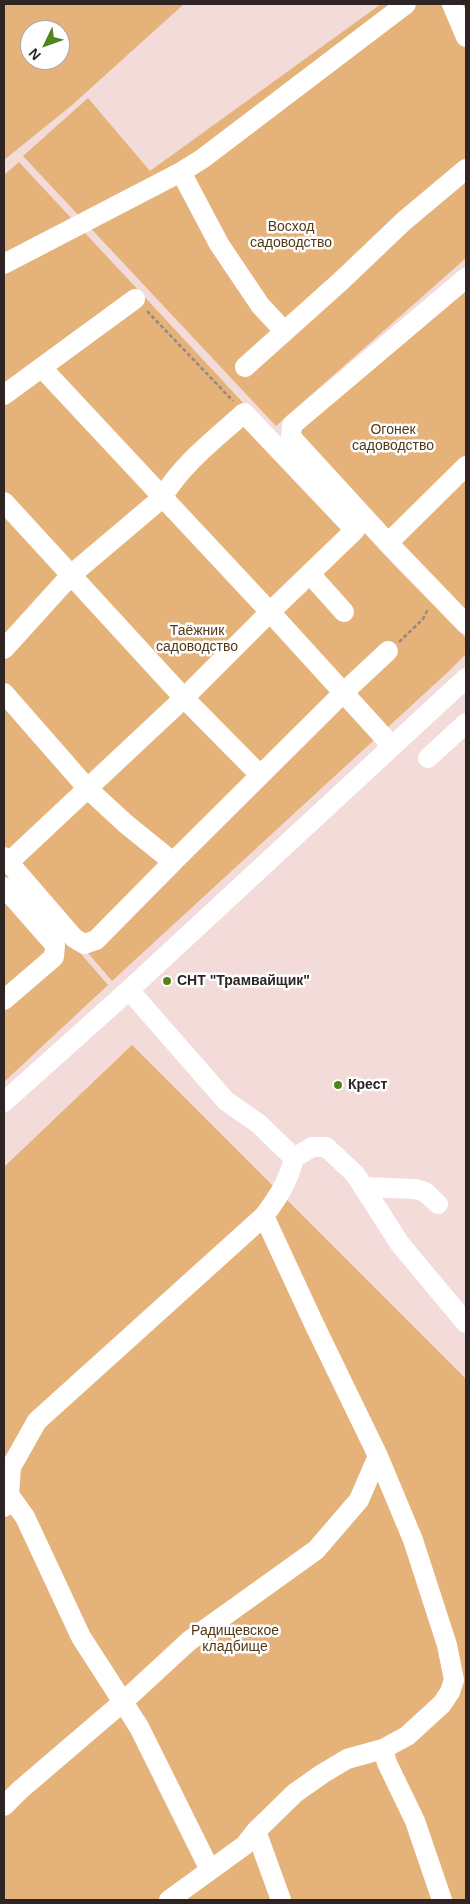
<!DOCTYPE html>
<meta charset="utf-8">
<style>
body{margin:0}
#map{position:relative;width:470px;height:1904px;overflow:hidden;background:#f2dbd8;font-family:Helvetica,sans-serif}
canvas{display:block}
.frame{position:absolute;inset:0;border:5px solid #2d2423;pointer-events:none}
.north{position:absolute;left:20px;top:20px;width:50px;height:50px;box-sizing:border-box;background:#fff;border:1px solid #aba7a7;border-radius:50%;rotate:228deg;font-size:14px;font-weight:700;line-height:20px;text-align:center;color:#2d2423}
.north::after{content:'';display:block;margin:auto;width:18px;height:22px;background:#50851c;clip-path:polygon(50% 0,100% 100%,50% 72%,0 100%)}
</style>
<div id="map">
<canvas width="470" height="1904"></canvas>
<div class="frame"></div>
<div class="north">N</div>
</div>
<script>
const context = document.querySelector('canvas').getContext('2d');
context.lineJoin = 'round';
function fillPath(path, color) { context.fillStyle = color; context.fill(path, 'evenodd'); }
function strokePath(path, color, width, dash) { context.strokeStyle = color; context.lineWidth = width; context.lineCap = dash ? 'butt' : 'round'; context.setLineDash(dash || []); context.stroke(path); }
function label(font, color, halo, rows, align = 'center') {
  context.font = font + ' Helvetica,sans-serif'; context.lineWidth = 5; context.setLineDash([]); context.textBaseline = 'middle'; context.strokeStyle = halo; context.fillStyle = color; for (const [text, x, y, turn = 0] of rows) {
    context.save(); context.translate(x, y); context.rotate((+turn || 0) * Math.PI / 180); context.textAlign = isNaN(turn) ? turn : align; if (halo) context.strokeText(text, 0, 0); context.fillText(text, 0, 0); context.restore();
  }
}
const green = new Path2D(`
 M 4,4 L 184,4 L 71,106 L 4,160 ZM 30,30 L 60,30 L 60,60 L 30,60 Z
 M 381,4 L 466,4 L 466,258 L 276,426 L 23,156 L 88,98 L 150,171 Z
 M 19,162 L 395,566 L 465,637 L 466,654 L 449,671 L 112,981 L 4,855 L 4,175 Z
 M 466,278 L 466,622 L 292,425 Z
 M 4,865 L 108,985 L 4,1082 Z
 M 132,1045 L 466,1379 L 466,1900 L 4,1900 L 4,1167 Z`);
const path = new Path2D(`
 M 147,311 L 233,401
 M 399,642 L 423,619 L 428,609`);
const minor = new Path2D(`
 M 452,4 L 466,37
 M 4,264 L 181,172
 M 466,278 L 292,425 L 291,437 L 388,543 L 466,624
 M 284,331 L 260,305 L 219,244 L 181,172 L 202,159 L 406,4
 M 245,367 L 341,281 L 404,221 L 466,169
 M 4,395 L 135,299
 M 4,502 L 184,698 L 270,612 L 392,746
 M 388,543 L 466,466
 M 310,574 L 344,612
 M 4,649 L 71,575 L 162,498 C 182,464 215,439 244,413 L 355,530 L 270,612 L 42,368
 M 4,693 L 88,789 L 126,824 L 173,862 L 343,693 L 388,651
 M 428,758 L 466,723
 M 4,857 L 74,938 L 84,944 L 96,940 L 173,862
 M 9,862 L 184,698 L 260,775
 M 4,887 L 55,945 L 54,957 L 4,1000
 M 4,1102 L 129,990 L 466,678
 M 294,1158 L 312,1147 L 326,1147 L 355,1174 L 400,1244 L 466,1323
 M 364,1187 L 415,1189 L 425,1192 L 438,1204
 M 9,1495 L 25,1517 L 81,1637 L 139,1727 L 210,1870
 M 4,1507 L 9,1495 L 11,1467 L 37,1421 L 264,1216 C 279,1196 288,1182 294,1158 L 259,1124 L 226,1101 L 129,990
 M 383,1749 L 387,1763 L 415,1821 L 442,1900
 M 4,1806 L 20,1790 L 124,1701 L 189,1641 L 316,1550 L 359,1500 L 378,1456
 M 256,1831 L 281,1900
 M 169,1900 L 245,1845 L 256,1831 L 295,1793 L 322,1774 L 347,1759 L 383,1749 L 407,1736 L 442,1704 L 450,1692 L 454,1680 L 447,1645 L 413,1540 L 378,1456 L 315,1326 L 264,1216`);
const markers = [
 [167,981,5,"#50851c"],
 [338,1085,5,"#50851c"]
];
const parkNames = [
 ["Восход",291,227],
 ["садоводство",291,243],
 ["Огонек",393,430],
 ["садоводство",393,446],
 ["Таёжник",197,631],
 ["садоводство",197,647],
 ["Радищевское",235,1631],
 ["кладбище",235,1647]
];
const poiNames = [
 ["СНТ \"Трамвайщик\"",177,981],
 ["Крест",348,1085]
];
fillPath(green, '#e5b37a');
strokePath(path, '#978785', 2.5, [4, 2.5]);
strokePath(minor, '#fff', 20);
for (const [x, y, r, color] of markers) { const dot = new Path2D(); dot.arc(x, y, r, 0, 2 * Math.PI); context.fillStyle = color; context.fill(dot); strokePath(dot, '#fff', 2); }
label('14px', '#533817', '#fff', parkNames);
label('bold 14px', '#2d2423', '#fff', poiNames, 'left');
</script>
